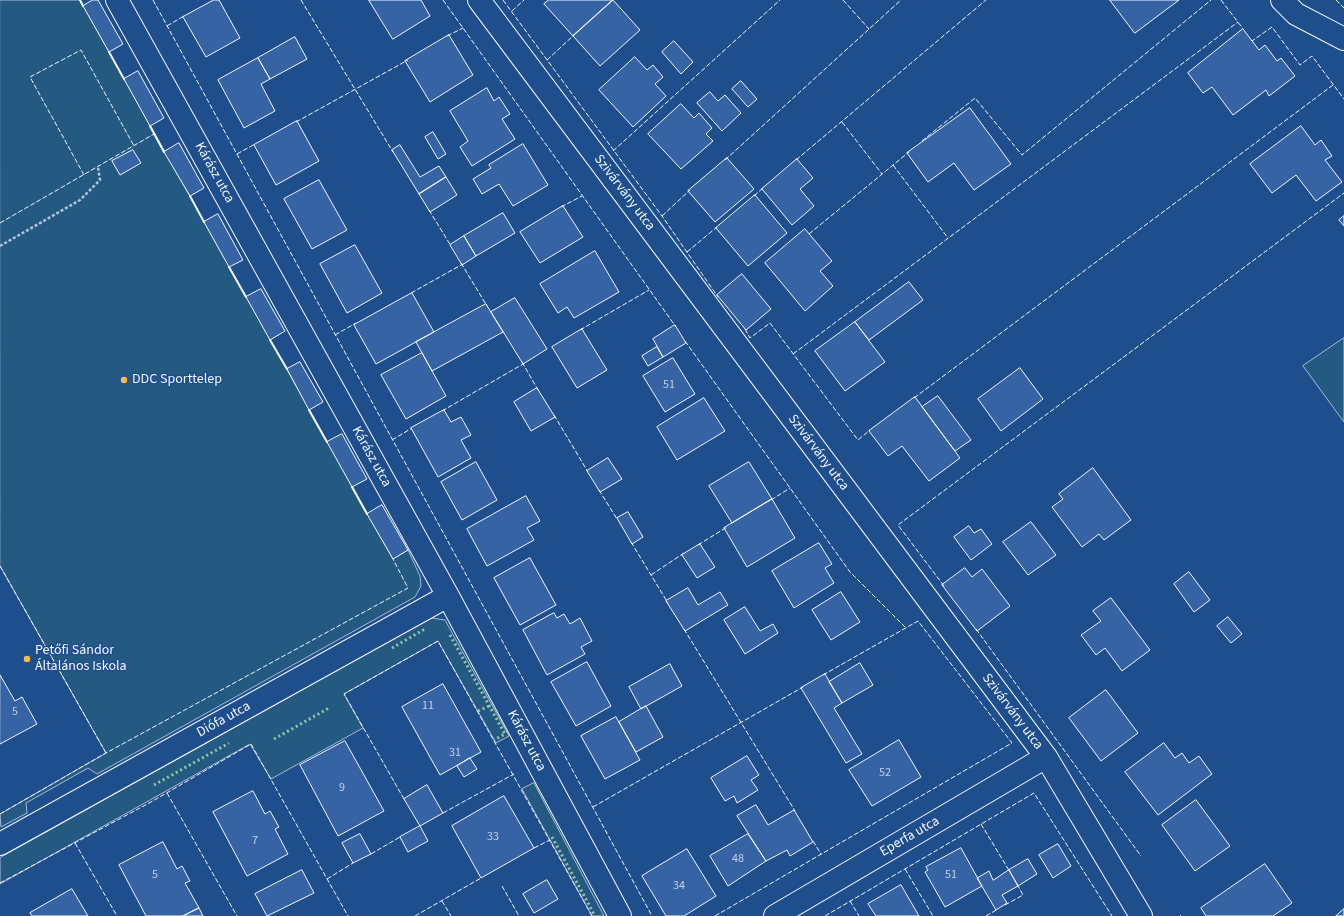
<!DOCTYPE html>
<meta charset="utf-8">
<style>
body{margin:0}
canvas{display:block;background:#1f4e8c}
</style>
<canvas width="1344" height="916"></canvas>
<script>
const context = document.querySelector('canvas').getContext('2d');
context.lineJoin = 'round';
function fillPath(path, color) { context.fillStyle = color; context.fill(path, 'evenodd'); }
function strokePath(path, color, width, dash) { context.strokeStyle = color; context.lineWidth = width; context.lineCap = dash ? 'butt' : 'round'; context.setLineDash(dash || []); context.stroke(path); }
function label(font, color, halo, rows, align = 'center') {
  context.font = font + ' "Source Sans 3",sans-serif'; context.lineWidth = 3; context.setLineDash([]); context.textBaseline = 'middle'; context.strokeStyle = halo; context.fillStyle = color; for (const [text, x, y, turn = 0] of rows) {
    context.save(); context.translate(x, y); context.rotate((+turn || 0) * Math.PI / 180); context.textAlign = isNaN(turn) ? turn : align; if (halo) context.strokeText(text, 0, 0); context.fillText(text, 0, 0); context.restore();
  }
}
const green = new Path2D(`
 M 0,0 L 80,0 L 393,559 L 408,550 L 420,576 L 421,586 L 415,597 L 97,774 L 88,768 L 26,803 L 27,813 L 1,827 L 0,814 L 106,753 L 0,566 Z
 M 1344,338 L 1344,422 L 1303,366 Z
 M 432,618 L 445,620 L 509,736 L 496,743 L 438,641 L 344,694 L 363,728 L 271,779 L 250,744 L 0,884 L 0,858 Z
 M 534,783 L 604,916 L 592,916 L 522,789 Z`);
const building = new Path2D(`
 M 93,0 L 98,0 L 123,44 L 109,52 L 83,6 Z
 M 214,0 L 219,0 L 240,38 L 206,57 L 183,17 Z
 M 369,0 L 421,0 L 430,16 L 393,39 Z
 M 549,0 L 613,0 L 573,36 L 544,4 Z
 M 613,0 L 640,30 L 600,66 L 573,36 Z
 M 1110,0 L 1179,0 L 1135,33 Z
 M 1243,29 L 1259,50 L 1265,45 L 1277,61 L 1281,58 L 1295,76 L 1269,96 L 1266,90 L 1233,115 L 1212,87 L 1203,93 L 1188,73 Z
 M 449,35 L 473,75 L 430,102 L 405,61 Z
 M 295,37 L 307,59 L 270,79 L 258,58 Z
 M 674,41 L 693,62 L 681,74 L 662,52 Z
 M 635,57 L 647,70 L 653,65 L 663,77 L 655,84 L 666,96 L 633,127 L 599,90 Z
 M 258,58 L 270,79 L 261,84 L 275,111 L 244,128 L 218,80 Z
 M 138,71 L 164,118 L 150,126 L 124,79 Z
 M 741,81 L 757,99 L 748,107 L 732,89 Z
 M 487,88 L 494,101 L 499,97 L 510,114 L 502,119 L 515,139 L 472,166 L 460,147 L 468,141 L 450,111 Z
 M 710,92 L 718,101 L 725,95 L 741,113 L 722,131 L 697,103 Z
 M 681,104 L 694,118 L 699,113 L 712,128 L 706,134 L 713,141 L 681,169 L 648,134 Z
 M 970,108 L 1011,164 L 974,190 L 954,163 L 928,182 L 907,153 Z
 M 297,121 L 319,161 L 276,185 L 254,145 Z
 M 1301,126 L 1315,145 L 1321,140 L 1332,156 L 1325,160 L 1342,182 L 1316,201 L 1296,175 L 1272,193 L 1250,164 Z
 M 433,132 L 446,154 L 438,159 L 425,137 Z
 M 179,143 L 204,188 L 190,196 L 164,152 Z
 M 523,144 L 548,185 L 513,206 L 499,184 L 482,194 L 473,179 L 491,168 L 489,165 Z
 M 400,145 L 420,177 L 439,166 L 446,177 L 419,194 L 392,150 Z
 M 133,150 L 141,163 L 120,175 L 112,161 Z
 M 727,158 L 754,189 L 715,222 L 688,191 Z
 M 797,159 L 813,178 L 800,189 L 814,206 L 792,225 L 762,189 Z
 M 446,177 L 457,195 L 430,212 L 419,194 Z
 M 319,180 L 347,230 L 312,249 L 284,199 Z
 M 755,195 L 787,233 L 748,266 L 716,228 Z
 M 563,206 L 583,237 L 540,263 L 520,232 Z
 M 503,213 L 515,233 L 476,256 L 464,236 Z
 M 218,214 L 243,260 L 229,267 L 204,222 Z
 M 1344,216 L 1344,226 L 1339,220 Z
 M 805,229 L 832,261 L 820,271 L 833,286 L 805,311 L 765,263 Z
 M 464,236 L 476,256 L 462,265 L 450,245 Z
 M 355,245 L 382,293 L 347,313 L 320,264 Z
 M 595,251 L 619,292 L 574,318 L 567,307 L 558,313 L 540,284 Z
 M 742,274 L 771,309 L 746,330 L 717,295 Z
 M 909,282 L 923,300 L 869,340 L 855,322 Z
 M 261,289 L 285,331 L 270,340 L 246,297 Z
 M 412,293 L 434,332 L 376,364 L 354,325 Z
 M 515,298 L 547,349 L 523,364 L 491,312 Z
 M 486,304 L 503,332 L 432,371 L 416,342 Z
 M 855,322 L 885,362 L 845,391 L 815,351 Z
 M 675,325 L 686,343 L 663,357 L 653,339 Z
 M 582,329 L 607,370 L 577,388 L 552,347 Z
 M 657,347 L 663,357 L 648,366 L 642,356 Z
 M 422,353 L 446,396 L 406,419 L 381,375 Z
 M 673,358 L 695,394 L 665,412 L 643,376 Z
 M 300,362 L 323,402 L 309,410 L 287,369 Z
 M 1020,368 L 1043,399 L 1001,431 L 978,399 Z
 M 537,388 L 555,417 L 531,431 L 514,402 Z
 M 938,396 L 971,440 L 955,451 L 922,407 Z
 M 915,397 L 960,458 L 929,481 L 902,446 L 888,456 L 869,431 Z
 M 704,398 L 725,431 L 677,460 L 657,427 Z
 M 444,410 L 451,422 L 461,417 L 471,435 L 461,440 L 471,458 L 438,477 L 411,428 Z
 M 342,434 L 367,479 L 352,487 L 327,442 Z
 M 608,458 L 622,479 L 600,492 L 587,471 Z
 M 476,462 L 497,500 L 462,520 L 441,482 Z
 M 749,462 L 772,499 L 732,523 L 709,486 Z
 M 1093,468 L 1131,520 L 1104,540 L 1099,534 L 1082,547 L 1052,507 L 1063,499 L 1059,494 Z
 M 526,496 L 540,521 L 527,528 L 534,540 L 487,566 L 467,529 Z
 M 772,499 L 795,538 L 747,567 L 724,528 Z
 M 382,505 L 408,550 L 393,559 L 367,514 Z
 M 628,512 L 643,537 L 632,544 L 617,518 Z
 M 1031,522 L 1056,555 L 1028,575 L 1003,542 Z
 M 969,526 L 974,533 L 981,529 L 992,544 L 971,560 L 954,537 Z
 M 819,543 L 832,564 L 825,568 L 834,583 L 794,608 L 772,571 Z
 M 700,544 L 715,567 L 697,578 L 682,555 Z
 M 530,558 L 556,605 L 520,625 L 494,578 Z
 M 965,568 L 972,577 L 982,569 L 1010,606 L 977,631 L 942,585 Z
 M 1189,572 L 1210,600 L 1194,612 L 1174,584 Z
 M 688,588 L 698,605 L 720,592 L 728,605 L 685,631 L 666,601 Z
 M 841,592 L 860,622 L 831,640 L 812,610 Z
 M 1111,598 L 1150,650 L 1122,671 L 1105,648 L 1096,655 L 1081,635 L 1101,621 L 1093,611 Z
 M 745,607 L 760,631 L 773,624 L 778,633 L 745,654 L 724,620 Z
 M 554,613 L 557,618 L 564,614 L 570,624 L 580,618 L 592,641 L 581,647 L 585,654 L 547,675 L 523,630 Z
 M 1228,617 L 1242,634 L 1231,643 L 1217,626 Z
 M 587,662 L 611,706 L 576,726 L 551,682 Z
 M 860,663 L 873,685 L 842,703 L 829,682 Z
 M 670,664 L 682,686 L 641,709 L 629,687 Z
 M 825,674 L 842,703 L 834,708 L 862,754 L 846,763 L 801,688 Z
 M 0,675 L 15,701 L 22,697 L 37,724 L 0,744 Z
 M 443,684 L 481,752 L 440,775 L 402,707 Z
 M 1106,690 L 1138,733 L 1101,761 L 1069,718 Z
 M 646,706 L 663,737 L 636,752 L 619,722 Z
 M 616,717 L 640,760 L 605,779 L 581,736 Z
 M 899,740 L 921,777 L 872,806 L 849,770 Z
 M 345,741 L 384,811 L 338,836 L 300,765 Z
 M 1164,743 L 1175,758 L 1182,753 L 1189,763 L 1199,756 L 1212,774 L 1158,815 L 1125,772 Z
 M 747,756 L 759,775 L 751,780 L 758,790 L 737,803 L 734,796 L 725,801 L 711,778 Z
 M 470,758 L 477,769 L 464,777 L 457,766 Z
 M 427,785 L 443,813 L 420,826 L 404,799 Z
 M 253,791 L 265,814 L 270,811 L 279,827 L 275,829 L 288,854 L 247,876 L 213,812 Z
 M 504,796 L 534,848 L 481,878 L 452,826 Z
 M 1196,800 L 1230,846 L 1195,871 L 1162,825 Z
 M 756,805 L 768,825 L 794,810 L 813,842 L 790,856 L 787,850 L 766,861 L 737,816 Z
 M 420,826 L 428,841 L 408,852 L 400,837 Z
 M 360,834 L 371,854 L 353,863 L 342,843 Z
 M 748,834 L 766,861 L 728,886 L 710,856 Z
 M 163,842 L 177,869 L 182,866 L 190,881 L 185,883 L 199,908 L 183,916 L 146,916 L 119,865 Z
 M 1058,844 L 1071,866 L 1053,878 L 1039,855 Z
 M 961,848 L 982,886 L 945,907 L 925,872 L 928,870 L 926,867 Z
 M 687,849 L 716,896 L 684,916 L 666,916 L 642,876 Z
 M 1028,859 L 1037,874 L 1018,886 L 1009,870 Z
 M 1265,864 L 1292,903 L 1273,916 L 1206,916 L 1201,908 Z
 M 302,870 L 314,893 L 267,916 L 255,894 Z
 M 1009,870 L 1018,886 L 1002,895 L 1007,903 L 996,910 L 977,878 L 989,871 L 993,880 Z
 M 547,880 L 558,899 L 534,913 L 523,894 Z
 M 901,885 L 919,916 L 876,916 L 868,904 Z
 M 72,889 L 88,916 L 32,916 L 30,913 Z
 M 199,908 L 203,916 L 183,916 Z
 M 1344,909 L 1344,916 L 1336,916 Z`);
const path = new Path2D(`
 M 0,246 L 80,200 L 100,180 L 98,167`);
const street = new Path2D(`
 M 117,0 L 448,596 L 620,916
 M 479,0 L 1046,757 L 1141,916
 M 1282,0 L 1296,14 L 1344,39
 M 0,844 L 448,596
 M 775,916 L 1046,757`);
const hedge = new Path2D(`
 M 450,635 L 505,734 L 494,740
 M 392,648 L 425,629
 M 478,711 L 489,706
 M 274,739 L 329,708
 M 154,785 L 229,743
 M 552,837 L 595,916`);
const fence = new Path2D(`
 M 153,0 L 652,916
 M 301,0 L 393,152
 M 443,0 L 676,327
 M 503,0 L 662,216 L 718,297
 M 843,0 L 869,29
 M 1221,0 L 1244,30
 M 1336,0 L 1344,8
 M 512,11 L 524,0
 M 167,26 L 184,16
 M 447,36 L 463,28
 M 1251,40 L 1252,41 L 1272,27 L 1300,65 L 1312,56 L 1344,99
 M 547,60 L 575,34
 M 296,122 L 408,60
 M 842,122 L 882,174
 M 922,141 L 975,98 L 1022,155 L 1211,0
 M 613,151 L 780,0
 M 237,154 L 255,144
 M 725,160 L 901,0
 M 796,160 L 986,0
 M 893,165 L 948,238
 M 84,175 L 30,77 L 81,50 L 134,146
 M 754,196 L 764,187
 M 561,207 L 582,196
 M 429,210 L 451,246
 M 662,216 L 690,190
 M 0,223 L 154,134
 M 809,234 L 909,152
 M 687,252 L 717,227
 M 461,263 L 487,306
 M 411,293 L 463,264
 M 745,329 L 750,338 L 770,323 L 858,440 L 870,430
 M 580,330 L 649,290
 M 335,335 L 356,323
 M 685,341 L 850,572 L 906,628
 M 793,354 L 1238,22
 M 522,362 L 538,390
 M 914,398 L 1333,85
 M 442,411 L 523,364
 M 554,415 L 588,472
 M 392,440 L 412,428
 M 599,490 L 617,519
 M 771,500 L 790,488
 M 631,542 L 668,603
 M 698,545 L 727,527
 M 0,566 L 106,753
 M 651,575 L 684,553
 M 944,586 L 898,525 L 1344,193
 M 684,629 L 795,811
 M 976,629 L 1141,856
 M 167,793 L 237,916
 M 404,799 L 344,694 L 438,641 L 592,916
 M 593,807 L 803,687
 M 443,813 L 514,774
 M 0,814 L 106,753 L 408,588 L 393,559
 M 981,824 L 1010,872
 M 813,841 L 821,854
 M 75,843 L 117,916
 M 534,848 L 550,840
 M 371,854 L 400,837
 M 905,869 L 933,916
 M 327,879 L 353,863
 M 0,883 L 151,802 L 251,744 L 348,916
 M 502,886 L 519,916
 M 442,901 L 451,916
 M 850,901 L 859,916
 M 1005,905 L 1023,895 L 1017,884
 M 1180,915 L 1181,916
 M 415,916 L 481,878
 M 715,916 L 1012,743 L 918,621 L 823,675
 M 825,916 L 1034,793 L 1112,916
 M 986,916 L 998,909`);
const wall = new Path2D(`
 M 80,0 L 83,6
 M 109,52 L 124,79
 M 150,126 L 164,152
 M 190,196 L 204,222
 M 229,267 L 246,297
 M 270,340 L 287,369
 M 309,410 L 327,442
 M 352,487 L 367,514`);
const markers = [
 [124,380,4,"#ffb74d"],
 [27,659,4,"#ffb74d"]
];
const numberNames = [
 ["51",669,385],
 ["11",428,706],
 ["5",15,712],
 ["31",455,753],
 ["52",885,773],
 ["9",342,788],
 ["33",493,837],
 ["7",255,841],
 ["48",738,859],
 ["5",155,875],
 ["51",951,875],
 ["34",679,886]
];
const streetNames = [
 ["Kárász utca",214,173,61],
 ["Szivárvány utca",624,193,53],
 ["Szivárvány utca",818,453,53],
 ["Kárász utca",371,457,61],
 ["Szivárvány utca",1012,712,53],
 ["Diófa utca",224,720,-29],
 ["Kárász utca",526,741,62],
 ["Eperfa utca",910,837,-30]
];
const poiNames = [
 ["DDC Sporttelep",132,380],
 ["Petőfi Sándor",35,651],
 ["Általános Iskola",35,667]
];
fillPath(green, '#245a82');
strokePath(green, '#a8bbd7', 1);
fillPath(building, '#3563a3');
strokePath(building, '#f2f6ff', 1);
strokePath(street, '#f2f6ff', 24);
strokePath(path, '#b3c4dc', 2.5, [3, 2]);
strokePath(street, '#1f4e8c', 22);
strokePath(hedge, '#97c8a6', 3, [2, 3]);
strokePath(fence, '#f2f6ff', 1, [5, 2]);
strokePath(wall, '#f2f6ff', 2);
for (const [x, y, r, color] of markers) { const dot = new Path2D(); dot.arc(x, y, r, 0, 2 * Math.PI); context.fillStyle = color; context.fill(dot); strokePath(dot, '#1f4e8c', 1.5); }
label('12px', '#c3d1e8', null, numberNames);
label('14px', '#f2f6ff', '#1f4e8c', streetNames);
label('14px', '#f2f6ff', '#1f4e8c', poiNames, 'left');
</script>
